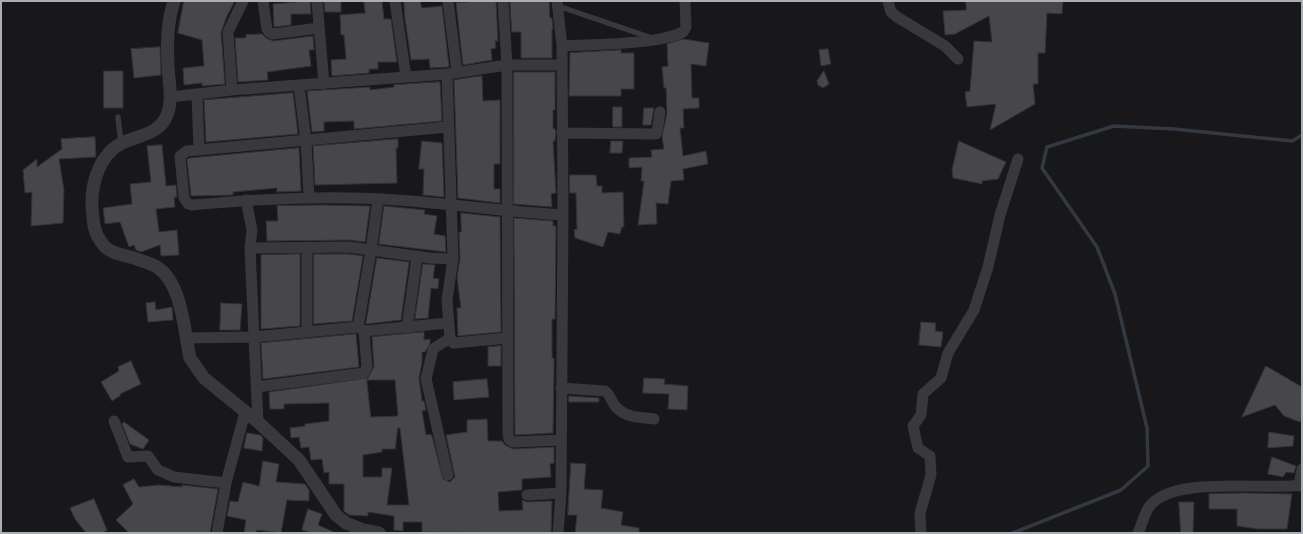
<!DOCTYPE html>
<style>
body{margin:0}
#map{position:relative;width:1303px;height:534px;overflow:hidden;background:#181719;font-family:Manrope,sans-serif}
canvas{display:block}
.frame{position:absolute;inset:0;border:2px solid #abaeb7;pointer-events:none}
</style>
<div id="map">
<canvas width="1303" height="534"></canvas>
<div class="frame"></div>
</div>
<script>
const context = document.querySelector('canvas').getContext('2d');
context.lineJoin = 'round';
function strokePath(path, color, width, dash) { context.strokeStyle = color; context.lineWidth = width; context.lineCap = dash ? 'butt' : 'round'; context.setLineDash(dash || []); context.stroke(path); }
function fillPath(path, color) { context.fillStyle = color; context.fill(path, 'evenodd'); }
const stream = new Path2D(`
 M 1013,533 L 1121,490 L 1148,466 L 1147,428 L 1115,294 L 1097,247 L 1042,168 L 1047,147 L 1114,126 L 1174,129 L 1292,141 L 1302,135`);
const building = new Path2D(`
 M 184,1 L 235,1 L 227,16 L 221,32 L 225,84 L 202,86 L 202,83 L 184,85 L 183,68 L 204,66 L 202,40 L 178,33 Z
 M 297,1 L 310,1 L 311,14 L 291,14 L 291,25 L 274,27 L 273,4 L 297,2 Z
 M 324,1 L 341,1 L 341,12 L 325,12 Z
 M 364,1 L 382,1 L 384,19 L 391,19 L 397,62 L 378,62 L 378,69 L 369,69 L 369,73 L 332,76 L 331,60 L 346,59 L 344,35 L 341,35 L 340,15 L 365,13 Z
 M 404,1 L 420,1 L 422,8 L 442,6 L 449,67 L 430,68 L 429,59 L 411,60 L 405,19 Z
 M 481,1 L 496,1 L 498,41 L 495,41 L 496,48 L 491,49 L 492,60 L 463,65 L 456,3 Z
 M 510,1 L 549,1 L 550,18 L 552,18 L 553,29 L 552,29 L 552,58 L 521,58 L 521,32 L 512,32 Z
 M 966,1 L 1063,1 L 1062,14 L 1047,13 L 1045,53 L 1038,53 L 1038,84 L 1033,84 L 1035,104 L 990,130 L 996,104 L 967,107 L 965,92 L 970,91 L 974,41 L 992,42 L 989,16 L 955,34 L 945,35 L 943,11 L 966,10 Z
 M 262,34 L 266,38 L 273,41 L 313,36 L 314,50 L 309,50 L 311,66 L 267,72 L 268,80 L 238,82 L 235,38 L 246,38 L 246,35 Z
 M 683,39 L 709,43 L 706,66 L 691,64 L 692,98 L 699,98 L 699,108 L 683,109 L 684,128 L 680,128 L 683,156 L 706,151 L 708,164 L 683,169 L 684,180 L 671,181 L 668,204 L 656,203 L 657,224 L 638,225 L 644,181 L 641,181 L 642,167 L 629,168 L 629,158 L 652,157 L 651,150 L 664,149 L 662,137 L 667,113 L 666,88 L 664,88 L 662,67 L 668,66 L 667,44 Z
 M 160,47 L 161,75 L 134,78 L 131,49 Z
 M 828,49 L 831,64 L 821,66 L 819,50 Z
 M 621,50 L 621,53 L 634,53 L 634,89 L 621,89 L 621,96 L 569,96 L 570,53 Z
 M 104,71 L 123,71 L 123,108 L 104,108 Z
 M 824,71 L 829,84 L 823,88 L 818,85 L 817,81 Z
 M 514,72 L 555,72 L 555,110 L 553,110 L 553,128 L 555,129 L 556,131 L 555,141 L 553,141 L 556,193 L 551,194 L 552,207 L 514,204 Z
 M 482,76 L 483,101 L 500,100 L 500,164 L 494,164 L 494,189 L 500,189 L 500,203 L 458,198 L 454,80 Z
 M 440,82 L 442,121 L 354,129 L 354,121 L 324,122 L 324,131 L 312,132 L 307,91 L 370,87 L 370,90 L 394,87 L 394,85 Z
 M 293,93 L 298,134 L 206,142 L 204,100 Z
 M 613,107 L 622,107 L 622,127 L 613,127 Z
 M 644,108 L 654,108 L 651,125 L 643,125 Z
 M 95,137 L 96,157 L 59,159 L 64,190 L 63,223 L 31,226 L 32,192 L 25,193 L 23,170 L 37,159 L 37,167 L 62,149 L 61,139 Z
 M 398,139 L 398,148 L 396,148 L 397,183 L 315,185 L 313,146 Z
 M 422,141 L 442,143 L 444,197 L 423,195 L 424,169 L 419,169 Z
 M 611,141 L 623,141 L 622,153 L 610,153 Z
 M 959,141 L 1006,162 L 998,179 L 982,181 L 982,184 L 953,178 L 952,170 Z
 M 162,145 L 166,186 L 176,185 L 177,197 L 174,197 L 175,207 L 156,209 L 159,232 L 177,230 L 179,255 L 161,256 L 160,245 L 141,252 L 136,250 L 134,245 L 129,247 L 120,222 L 105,224 L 103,208 L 132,204 L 130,184 L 151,182 L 147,146 Z
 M 299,148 L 301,191 L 277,192 L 277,188 L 233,192 L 233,195 L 191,196 L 187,159 L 190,158 Z
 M 570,175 L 596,175 L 597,186 L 602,186 L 602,193 L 623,192 L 624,227 L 622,227 L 620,234 L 608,232 L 603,247 L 575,238 L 574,229 L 577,230 L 576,193 L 570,193 Z
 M 320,205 L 370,206 L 365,242 L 349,240 L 267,241 L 266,221 L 278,221 L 277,206 Z
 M 384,206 L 425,210 L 424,214 L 437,216 L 434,234 L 445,236 L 446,252 L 379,244 Z
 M 461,213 L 500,217 L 501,332 L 458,336 L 457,308 L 461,308 L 457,278 L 460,259 L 459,232 L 461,232 Z
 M 514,218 L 553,221 L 553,226 L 556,226 L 555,319 L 552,319 L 552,358 L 554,358 L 554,368 L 553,433 L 515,435 L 515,433 Z
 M 300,254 L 300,326 L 261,329 L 261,255 Z
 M 314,254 L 349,254 L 363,256 L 352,321 L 314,324 Z
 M 377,258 L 409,262 L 401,320 L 366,324 Z
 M 423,264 L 435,265 L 433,278 L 439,279 L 438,289 L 431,288 L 428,318 L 415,319 Z
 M 155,302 L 156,310 L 172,307 L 173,320 L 148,322 L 146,303 Z
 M 221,303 L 242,304 L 240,330 L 220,330 Z
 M 921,322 L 936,323 L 935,331 L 943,332 L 941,347 L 919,345 Z
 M 424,332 L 424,340 L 430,339 L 430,343 L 425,352 L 422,352 L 422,363 L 419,378 L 422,401 L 424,401 L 426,410 L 422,411 L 426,435 L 430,434 L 432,436 L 443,479 L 450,482 L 455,477 L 446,435 L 467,432 L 467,420 L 487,419 L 488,441 L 502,441 L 505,445 L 513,449 L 554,447 L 554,463 L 550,464 L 551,477 L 522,479 L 522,490 L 498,492 L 499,511 L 523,510 L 522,500 L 527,502 L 552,501 L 551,533 L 422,532 L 422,522 L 403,522 L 403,531 L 394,530 L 394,516 L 368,512 L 368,516 L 349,515 L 344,511 L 344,484 L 329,484 L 329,472 L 324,473 L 322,459 L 311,460 L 309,447 L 301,448 L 299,437 L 291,438 L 290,428 L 305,426 L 305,424 L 329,421 L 329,403 L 284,404 L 284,409 L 270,409 L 269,392 L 368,378 L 374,367 L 372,337 ZM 367,380 L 395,380 L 398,416 L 371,417 ZM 398,428 L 400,428 L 409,505 L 387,505 L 392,468 L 382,468 L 382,477 L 363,477 L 363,455 L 382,452 L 382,449 L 395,449 Z
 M 356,334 L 359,367 L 263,379 L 261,343 Z
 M 501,346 L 501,366 L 488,366 L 488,347 Z
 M 131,361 L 141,384 L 120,394 L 121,395 L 112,401 L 101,382 L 119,371 L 118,367 Z
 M 1266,366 L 1302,387 L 1302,416 L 1300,422 L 1284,416 L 1275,405 L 1242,417 Z
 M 644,378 L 665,379 L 664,384 L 688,386 L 687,410 L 668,409 L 669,394 L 643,393 Z
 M 487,379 L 489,397 L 454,400 L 453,382 Z
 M 569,396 L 599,398 L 599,402 L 569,402 Z
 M 124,422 L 149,440 L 143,449 L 130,444 L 122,424 Z
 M 1269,432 L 1294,436 L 1293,446 L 1268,448 Z
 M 247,433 L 260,435 L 263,438 L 262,451 L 244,448 Z
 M 1272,457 L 1296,466 L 1294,473 L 1286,472 L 1283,477 L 1268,474 Z
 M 263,461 L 279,464 L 276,482 L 305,484 L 309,490 L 309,501 L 287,500 L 281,533 L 257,530 L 256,533 L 244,533 L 246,520 L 227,516 L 230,501 L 238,502 L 243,482 L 259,486 Z
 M 571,463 L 586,464 L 584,489 L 603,490 L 601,508 L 623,512 L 621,525 L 639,528 L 639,533 L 575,533 L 577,515 L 568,515 Z
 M 134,479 L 139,487 L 159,485 L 182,487 L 182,485 L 218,489 L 210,533 L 129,533 L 116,520 L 133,504 L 123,485 Z
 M 1244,493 L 1292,494 L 1287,529 L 1258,529 L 1237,526 L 1237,509 L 1209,509 L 1209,494 Z
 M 94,499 L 107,530 L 102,533 L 86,533 L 75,519 L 70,508 Z
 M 1179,502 L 1194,502 L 1193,533 L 1181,533 Z
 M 308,509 L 322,514 L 318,525 L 336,533 L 312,533 L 302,530 Z`);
const service = new Path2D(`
 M 558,6 L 652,38
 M 118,117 L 121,143`);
const minor = new Path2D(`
 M 263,1 L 267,29 L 269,32 L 273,34 L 319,28
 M 317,1 L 324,84
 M 395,1 L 406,77
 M 448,1 L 457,72
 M 503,1 L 507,65 L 508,434 L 509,439 L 513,442 L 560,440
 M 557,1 L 562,46 L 563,215 L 561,493 L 558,533
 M 888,1 L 891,12 L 897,17 L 945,46 L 958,59
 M 562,46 C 594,44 656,45 683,32 L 686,27 L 685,1
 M 447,74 L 453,259 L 447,300 L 450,338 L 453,343 L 508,338
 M 299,86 L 306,141 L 309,197
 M 232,90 L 228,32 L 243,1
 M 197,94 L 199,150
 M 170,97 L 232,90 L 447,74 L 507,65 L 562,65
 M 448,127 L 187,151 L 180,156 L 184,198 L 188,204 L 192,205 C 261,199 328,195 397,200 C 453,204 508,212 563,215
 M 562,133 L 656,134 L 657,132 L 660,112
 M 246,200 L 252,230 L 250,248 L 254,337 L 358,327 L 364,331 L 448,323
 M 250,248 L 349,247 L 430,258 L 453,259
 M 358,327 L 371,250 L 378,199
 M 407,328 L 417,256
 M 307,332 L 307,247
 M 186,338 L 254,337 L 258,422
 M 256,387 L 364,373 L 367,367 L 364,331
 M 561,388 L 605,391 C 611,395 611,402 616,407 C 626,418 640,417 654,419
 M 114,421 L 128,457 L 148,456 L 158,470 L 174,477 L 226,483
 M 448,475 L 426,379 L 433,349 L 450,338
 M 1299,486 L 1302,469
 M 527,495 L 561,493
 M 217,533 L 226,483 L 245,412
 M 921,533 L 920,513 L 931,475 L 930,456 L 918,448 L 913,426 L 921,415 L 923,394 L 941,378 L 948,353 L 974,310 L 988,267 L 1000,215 L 1018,159
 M 1138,533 C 1142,525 1144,514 1149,507 C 1173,474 1266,491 1302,485`);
const tertiary = new Path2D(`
 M 174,1 C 167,23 167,44 168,67 C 169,82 173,101 167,115 C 160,134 137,136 122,143 C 100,154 91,183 92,206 C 93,219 93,232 102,243 C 108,253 123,255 134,258 C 141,261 150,263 157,267 C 182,283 184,330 190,358 L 204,378 L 258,422 L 299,460 L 336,515 L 346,523 L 363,530 L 379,533`);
strokePath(stream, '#333940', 3.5);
fillPath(building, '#47474b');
strokePath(building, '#323235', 1);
strokePath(service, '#39393d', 5.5);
strokePath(minor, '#39393d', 11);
strokePath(tertiary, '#39393d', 13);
</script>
